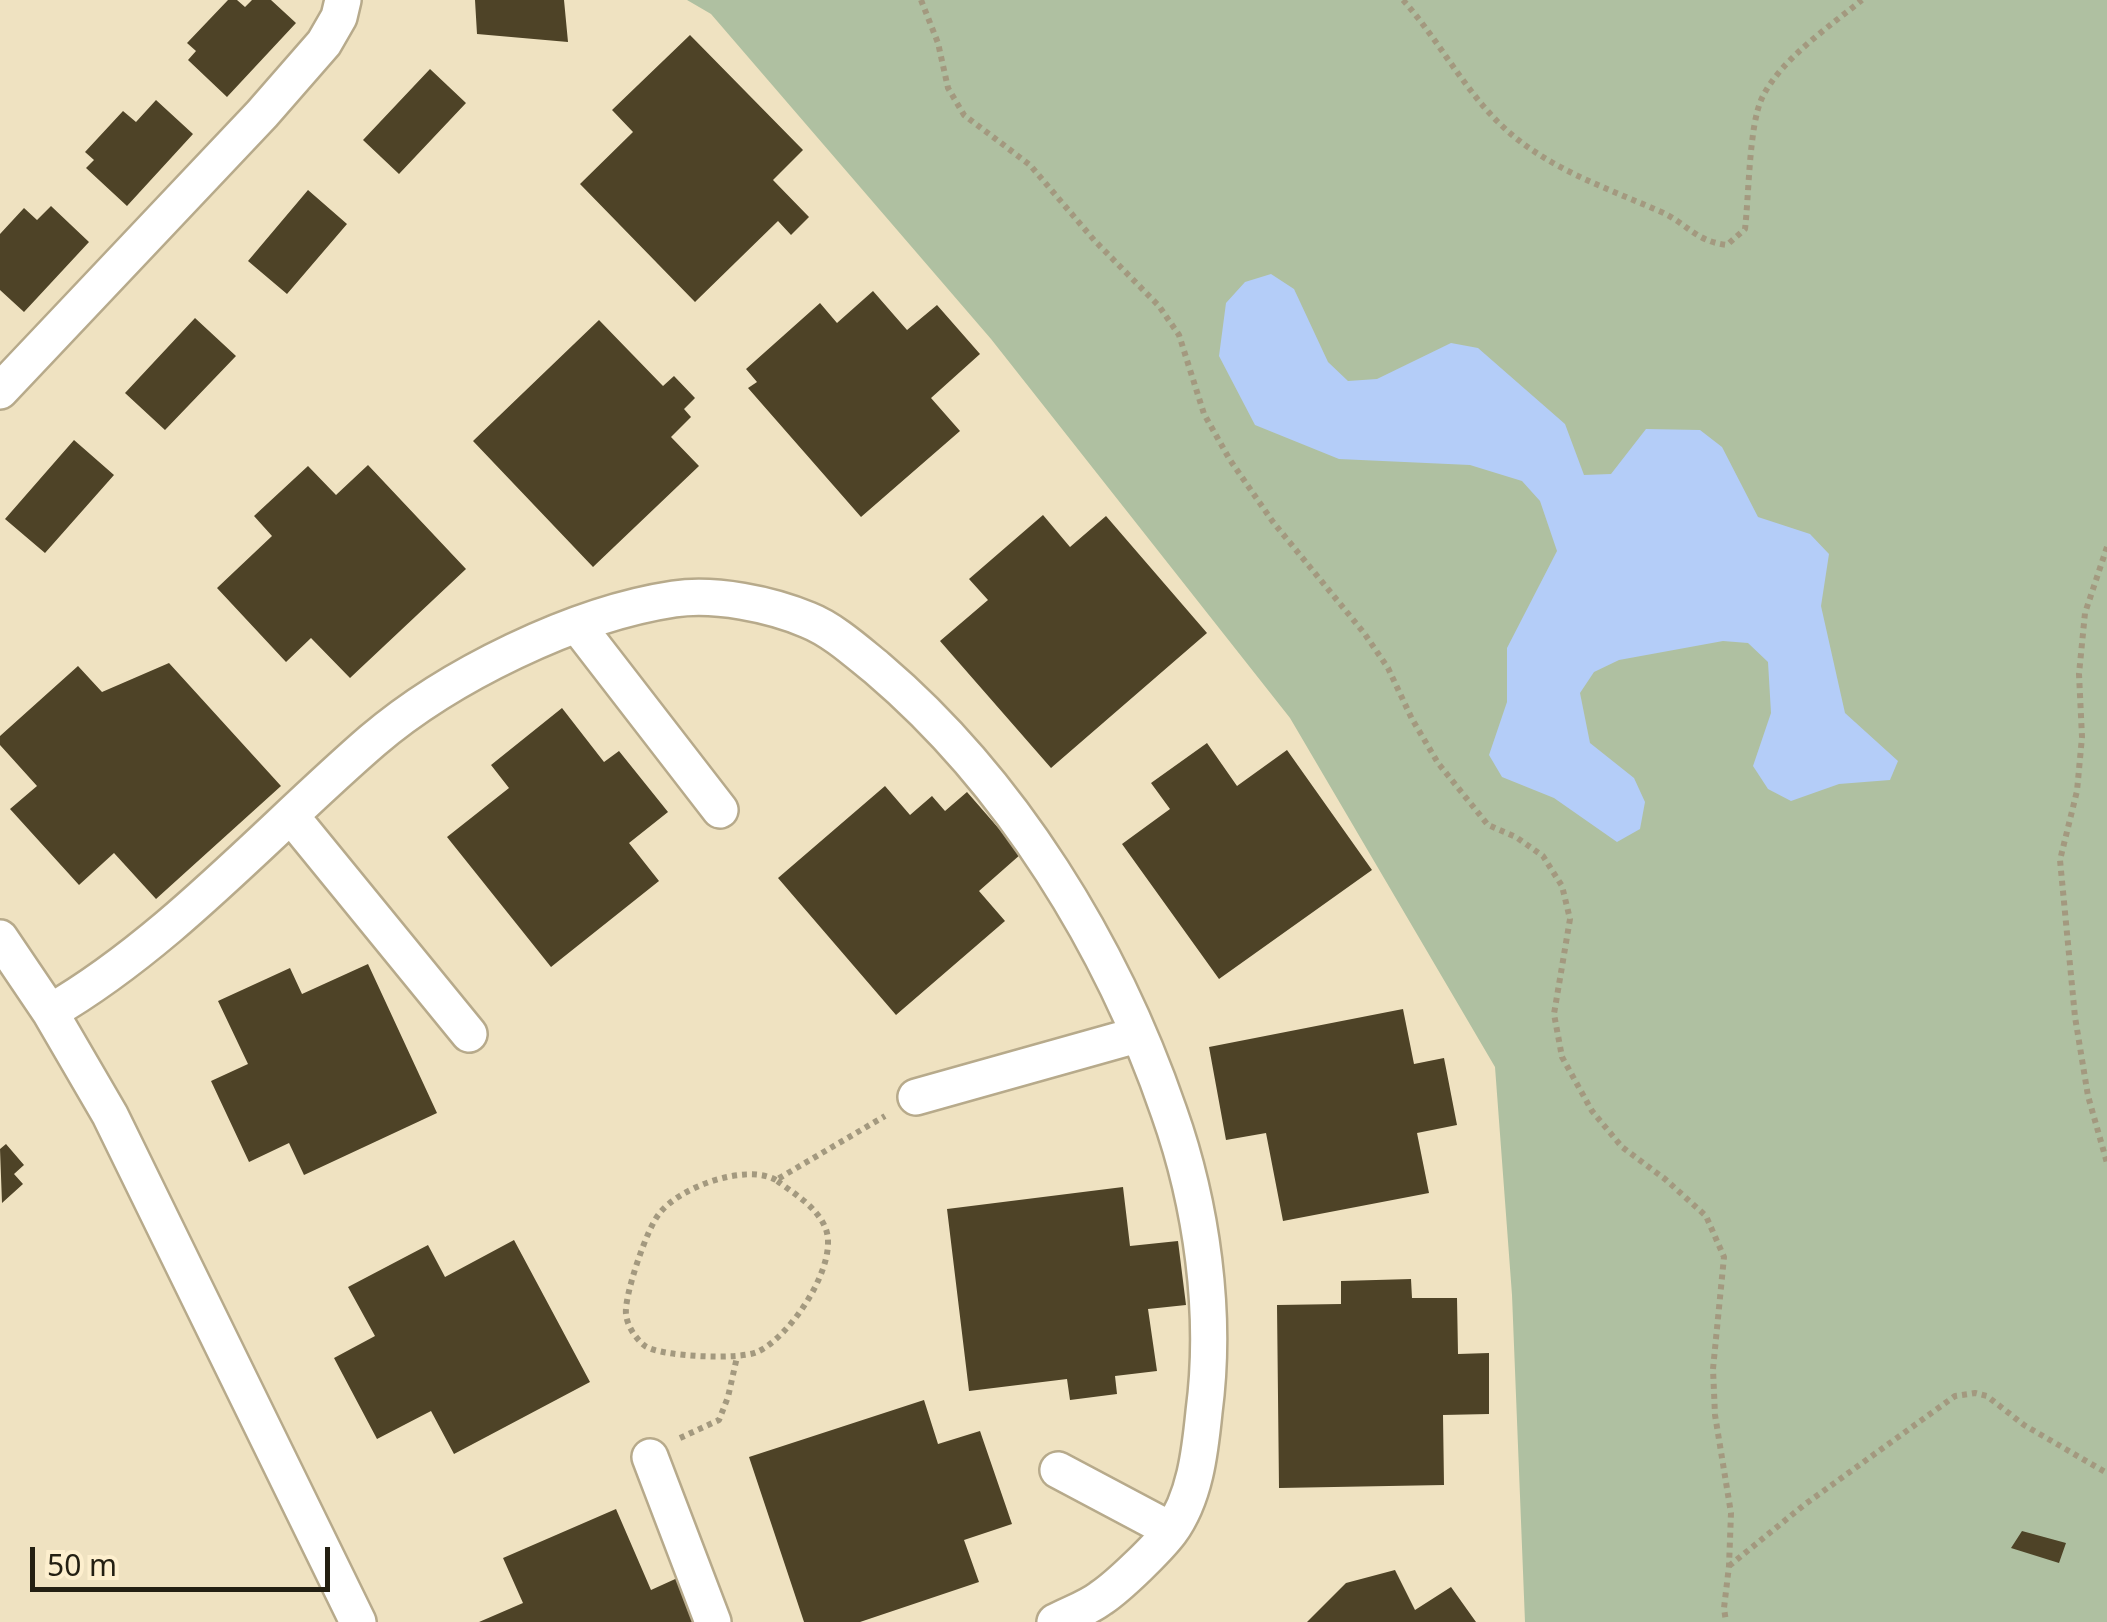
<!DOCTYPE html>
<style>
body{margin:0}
#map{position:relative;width:2107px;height:1622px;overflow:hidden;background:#efe2c1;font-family:"Noto Sans",sans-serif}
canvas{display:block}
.scale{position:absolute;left:30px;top:1547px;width:300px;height:45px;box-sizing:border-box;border:5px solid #231f12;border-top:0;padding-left:12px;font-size:30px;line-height:35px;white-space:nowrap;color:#231f12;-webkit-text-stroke:8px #fdefce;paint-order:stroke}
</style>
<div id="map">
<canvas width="2107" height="1622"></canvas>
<div class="scale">50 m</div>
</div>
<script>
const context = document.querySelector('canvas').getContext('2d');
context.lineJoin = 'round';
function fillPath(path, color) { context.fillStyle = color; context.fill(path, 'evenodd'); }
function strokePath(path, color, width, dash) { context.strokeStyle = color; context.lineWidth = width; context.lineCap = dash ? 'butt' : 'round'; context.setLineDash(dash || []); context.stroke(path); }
const green = new Path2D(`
 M 687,0 L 2107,0 L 2107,1622 L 1525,1622 L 1512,1295 L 1495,1067 L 1290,718 L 991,339 L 711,14 Z`);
const water = new Path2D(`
 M 1271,274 L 1294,289 L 1328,362 L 1348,381 L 1377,379 L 1451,343 L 1478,348 L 1565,424 L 1584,475 L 1611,474 L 1646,429 L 1700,430 L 1722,447 L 1758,517 L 1810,534 L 1829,554 L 1821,606 L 1845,713 L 1898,761 L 1890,780 L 1839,784 L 1791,801 L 1768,789 L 1753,766 L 1771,713 L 1768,662 L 1748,643 L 1723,641 L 1619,660 L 1594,672 L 1580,693 L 1590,743 L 1634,778 L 1645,802 L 1640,829 L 1617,842 L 1554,798 L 1502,777 L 1489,755 L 1507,702 L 1507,648 L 1557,551 L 1540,501 L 1522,481 L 1470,465 L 1339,459 L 1255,425 L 1219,356 L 1226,303 L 1245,282 Z`);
const building = new Path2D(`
 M 228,0 L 237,0 L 245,7 L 252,0 L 271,0 L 296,23 L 227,97 L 188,60 L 196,51 L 187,43 Z
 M 475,0 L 564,0 L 568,42 L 477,34 Z
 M 690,35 L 803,150 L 773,180 L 809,217 L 791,235 L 778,221 L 695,302 L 580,184 L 633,132 L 612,110 Z
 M 430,69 L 466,103 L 399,174 L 363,140 Z
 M 156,100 L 193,134 L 127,206 L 86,168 L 94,160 L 85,152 L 123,111 L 136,122 Z
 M 308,190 L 347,224 L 287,294 L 248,261 Z
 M 51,206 L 89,242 L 24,312 L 0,290 L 0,234 L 24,208 L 37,220 Z
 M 873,291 L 907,330 L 937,305 L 980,354 L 931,398 L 960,431 L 861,517 L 748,388 L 757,382 L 746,369 L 820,303 L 837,323 Z
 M 195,318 L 236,356 L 165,430 L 125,393 Z
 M 599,320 L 663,386 L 674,376 L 695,398 L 684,409 L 691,417 L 671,437 L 699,466 L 593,567 L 473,441 Z
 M 74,440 L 114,475 L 45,553 L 5,519 Z
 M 368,465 L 466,569 L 350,678 L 311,638 L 286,662 L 217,588 L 272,536 L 254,516 L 308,466 L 336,495 Z
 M 1043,515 L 1070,547 L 1106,516 L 1207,633 L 1051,768 L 940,641 L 988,600 L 969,579 Z
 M 169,663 L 281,786 L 156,899 L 114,853 L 79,885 L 10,809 L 37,786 L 0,745 L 0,736 L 78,666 L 102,692 Z
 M 562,708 L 604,762 L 619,751 L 668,812 L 629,843 L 659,881 L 551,967 L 447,837 L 509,788 L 491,765 Z
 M 1207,743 L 1237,786 L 1287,750 L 1372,870 L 1219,979 L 1122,844 L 1170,809 L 1151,783 Z
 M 885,786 L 910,815 L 932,796 L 945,811 L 967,792 L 1021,854 L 979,891 L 1005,921 L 896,1015 L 778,878 Z
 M 368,964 L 437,1113 L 304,1175 L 289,1143 L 249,1162 L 211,1081 L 248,1064 L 218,1001 L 290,968 L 302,994 Z
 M 1403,1009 L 1414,1064 L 1444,1058 L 1457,1125 L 1417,1133 L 1429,1193 L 1283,1221 L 1266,1133 L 1226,1140 L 1209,1047 Z
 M 6,1144 L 24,1165 L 14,1174 L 23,1184 L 2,1203 L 0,1149 Z
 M 1123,1187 L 1130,1246 L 1178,1241 L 1186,1305 L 1148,1309 L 1157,1371 L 1115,1376 L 1117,1394 L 1070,1400 L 1067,1379 L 969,1391 L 947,1209 Z
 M 514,1240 L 590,1382 L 454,1454 L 431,1411 L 377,1439 L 334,1358 L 375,1336 L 348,1287 L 428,1245 L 445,1277 Z
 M 1411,1279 L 1412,1298 L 1457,1298 L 1458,1354 L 1489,1353 L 1489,1414 L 1443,1415 L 1444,1485 L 1279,1488 L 1277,1305 L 1341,1304 L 1341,1281 Z
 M 924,1400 L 938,1444 L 980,1431 L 1012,1524 L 964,1540 L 979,1582 L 860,1622 L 804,1622 L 749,1457 Z
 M 616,1509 L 651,1590 L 684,1575 L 705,1622 L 479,1622 L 523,1603 L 503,1558 Z
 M 2022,1531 L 2066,1543 L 2059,1563 L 2011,1548 Z
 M 1395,1570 L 1415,1610 L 1451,1587 L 1476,1622 L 1307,1622 L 1346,1583 Z`);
const path = new Path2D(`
 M 921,0 L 938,43 L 948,88 L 964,115 L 1030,165 L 1094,240 L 1159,306 L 1179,335 L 1204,414 L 1230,460 L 1273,522 L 1364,633 L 1388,668 L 1412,719 L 1438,763 L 1488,825 L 1516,837 L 1543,856 L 1562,886 L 1570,919 L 1554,1014 L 1562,1057 L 1592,1111 L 1622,1147 L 1665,1179 L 1706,1216 L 1724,1257 L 1713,1369 L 1715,1415 L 1731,1513 L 1729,1566 L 1724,1608 L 1726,1622
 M 1403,0 C 1437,38 1462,86 1498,122 C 1543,167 1602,186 1659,211 C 1686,222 1694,241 1727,245 L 1745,229 C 1749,195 1749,125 1762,98 C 1780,60 1830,26 1862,0
 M 2107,547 L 2085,613 L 2079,674 L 2082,737 L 2077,791 L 2060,860 L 2075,1017 L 2088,1096 L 2107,1163
 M 776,1180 C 746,1163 679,1187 659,1214 C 647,1228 624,1296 626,1314 C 627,1326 636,1339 645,1346 C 662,1357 739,1360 757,1352 C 790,1338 841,1262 825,1227 C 816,1206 793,1193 776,1180 L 885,1116
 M 680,1438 L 719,1420 L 728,1397 L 737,1357
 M 1729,1566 L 1804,1505 L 1955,1396 L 1975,1393 L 1987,1396 L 2024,1425 L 2107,1473`);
const street = new Path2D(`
 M 0,391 L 262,114 L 324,43 L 339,17 L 343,0
 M 577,625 L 720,810
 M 291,816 L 469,1034
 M 0,938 L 50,1012 L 110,1115 L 358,1622
 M 50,1012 C 168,944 269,830 372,741 C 448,676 574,614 674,599 C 715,593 770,604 808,620 C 833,630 856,651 877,668 C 1011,782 1112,946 1169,1112 C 1202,1205 1217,1314 1204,1412 C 1200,1452 1195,1498 1170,1532 C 1157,1549 1119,1586 1101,1598 C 1088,1608 1070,1614 1055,1622
 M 916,1097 L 1137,1035
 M 650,1457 L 713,1622
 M 1058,1470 L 1171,1530`);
fillPath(green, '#afc0a1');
fillPath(water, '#b4cdf8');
fillPath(building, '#4e4327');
strokePath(street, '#b7aa8b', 40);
strokePath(path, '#a3997f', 6, [5, 5]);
strokePath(street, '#fff', 35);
</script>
